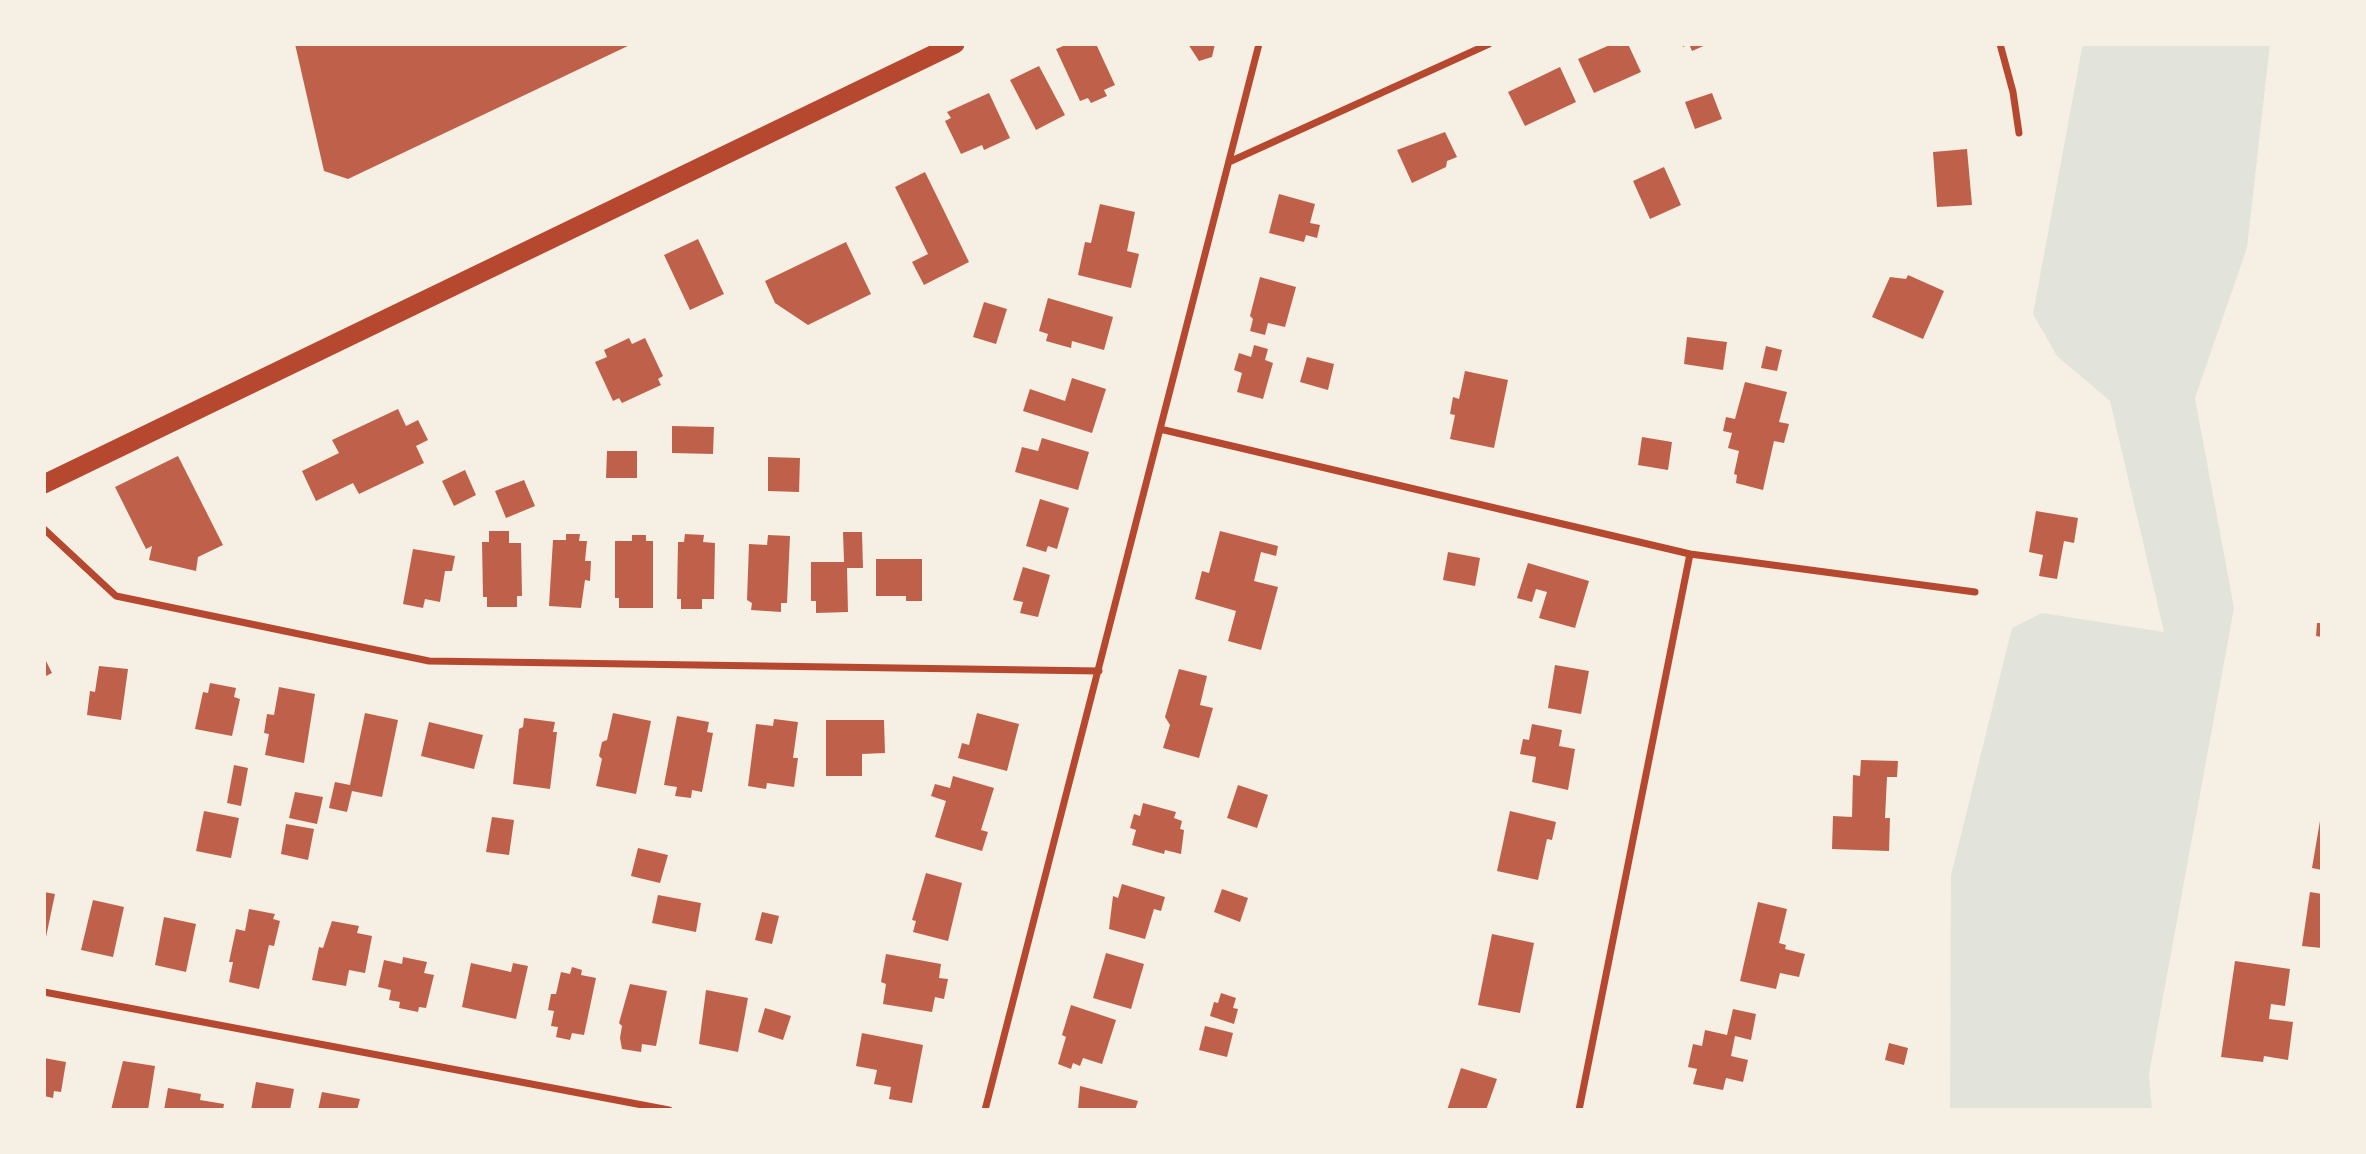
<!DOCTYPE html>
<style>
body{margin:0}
#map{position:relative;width:2366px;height:1154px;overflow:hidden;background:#f6efe4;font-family:Mulish,sans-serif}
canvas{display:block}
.frame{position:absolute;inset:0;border:46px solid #f6efe4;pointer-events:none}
</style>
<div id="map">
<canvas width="2366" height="1154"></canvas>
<div class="frame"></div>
</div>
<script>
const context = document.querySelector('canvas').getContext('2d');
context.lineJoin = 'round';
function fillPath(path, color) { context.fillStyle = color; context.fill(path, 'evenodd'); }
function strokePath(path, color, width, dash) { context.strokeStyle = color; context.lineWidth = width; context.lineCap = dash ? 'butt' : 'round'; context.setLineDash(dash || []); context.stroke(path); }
const green = new Path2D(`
 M 2085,44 L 2270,44 L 2247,248 L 2195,398 L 2234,608 L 2149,1074 L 2152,1110 L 1950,1110 L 1951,875 L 2012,628 L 2042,613 L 2164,632 L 2110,401 L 2057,356 L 2033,314 L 2082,48 Z`);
const building = new Path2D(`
 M 295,44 L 632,44 L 348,179 L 324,171 Z
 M 1068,44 L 1096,44 L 1115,85 L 1104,90 L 1107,96 L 1091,103 L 1088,98 L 1080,101 L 1056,49 Z
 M 1188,44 L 1215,44 L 1212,57 L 1199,61 Z
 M 1612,44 L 1628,44 L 1641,72 L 1594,93 L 1578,59 Z
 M 1682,44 L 1708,44 L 1692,51 L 1689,44 L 1683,47 Z
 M 1039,66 L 1065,115 L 1036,130 L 1010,80 Z
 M 1560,67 L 1576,102 L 1525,126 L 1508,92 Z
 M 989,93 L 1010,138 L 984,150 L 982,145 L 961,154 L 945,121 L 951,118 L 947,112 Z
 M 1712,93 L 1722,119 L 1695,129 L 1685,102 Z
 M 1445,132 L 1457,157 L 1447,161 L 1446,167 L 1412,183 L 1397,150 Z
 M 1967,149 L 1972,205 L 1937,207 L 1933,152 Z
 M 1664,167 L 1681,205 L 1650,219 L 1633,181 Z
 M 925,172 L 969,262 L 924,285 L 912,262 L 928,254 L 895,187 Z
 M 1279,194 L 1315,204 L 1310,223 L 1320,225 L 1317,238 L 1306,235 L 1304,242 L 1269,233 Z
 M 1100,204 L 1135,212 L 1127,251 L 1139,254 L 1131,288 L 1078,275 L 1085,242 L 1091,243 Z
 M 698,239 L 724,294 L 690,310 L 664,255 Z
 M 846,242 L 871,294 L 808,325 L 775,303 L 765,281 Z
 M 1908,275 L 1944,291 L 1923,339 L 1872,317 L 1890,277 L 1906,279 Z
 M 1260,277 L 1296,287 L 1285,327 L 1268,323 L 1265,335 L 1250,331 L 1253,319 L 1250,316 Z
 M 1048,298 L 1113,317 L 1104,350 L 1072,341 L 1071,348 L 1046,341 L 1048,334 L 1039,331 Z
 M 984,302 L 1007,309 L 996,344 L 973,337 Z
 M 1687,337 L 1727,342 L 1723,370 L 1684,364 Z
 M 629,338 L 632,344 L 645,338 L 663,376 L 658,379 L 661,385 L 622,403 L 619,398 L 613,401 L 595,362 L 607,357 L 604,350 Z
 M 1254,345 L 1268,349 L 1265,360 L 1273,363 L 1263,399 L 1237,392 L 1242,373 L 1234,370 L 1239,353 L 1251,357 Z
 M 1766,346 L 1782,350 L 1777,371 L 1761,368 Z
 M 1307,357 L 1334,364 L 1328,390 L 1300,382 Z
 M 1465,371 L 1508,380 L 1494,448 L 1450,439 L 1455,415 L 1450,414 L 1453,397 L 1459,399 Z
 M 1072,378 L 1106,389 L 1092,433 L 1023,411 L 1030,389 L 1065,401 Z
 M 1745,382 L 1787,392 L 1779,422 L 1789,424 L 1784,443 L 1774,441 L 1763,490 L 1736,483 L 1737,475 L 1734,474 L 1739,451 L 1728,448 L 1732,433 L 1723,431 L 1726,417 L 1735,419 Z
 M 398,409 L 406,426 L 418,420 L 428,440 L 416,446 L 424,463 L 359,494 L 353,483 L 316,501 L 302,471 L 339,453 L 332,440 Z
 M 672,426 L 714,427 L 713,454 L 672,453 Z
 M 1642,437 L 1672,442 L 1668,470 L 1638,465 Z
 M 1042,438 L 1089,452 L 1078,490 L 1015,472 L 1022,447 L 1038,451 Z
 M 607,451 L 637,451 L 637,478 L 606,478 Z
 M 178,456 L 223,545 L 198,557 L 196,571 L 149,560 L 152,546 L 146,549 L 115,487 Z
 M 768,457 L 800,458 L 799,492 L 768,491 Z
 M 465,470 L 476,495 L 454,506 L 442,481 Z
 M 524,480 L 535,506 L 506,518 L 495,491 Z
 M 1040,499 L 1069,508 L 1057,549 L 1048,546 L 1046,552 L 1026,546 Z
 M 2036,511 L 2078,518 L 2074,543 L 2064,541 L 2057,579 L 2039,576 L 2043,555 L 2029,552 Z
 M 489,531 L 509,531 L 509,543 L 521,543 L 522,596 L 517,596 L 517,607 L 487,607 L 487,597 L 483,597 L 482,542 L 489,542 Z
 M 1220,531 L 1278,546 L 1276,556 L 1261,552 L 1254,581 L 1278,587 L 1261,650 L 1228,641 L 1236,611 L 1195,599 L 1202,571 L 1209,573 Z
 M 843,532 L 862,532 L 863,568 L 847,568 L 848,612 L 816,613 L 816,601 L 811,601 L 811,562 L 844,562 Z
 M 566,534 L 580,534 L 579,541 L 587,541 L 585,561 L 591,561 L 590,581 L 585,580 L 581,608 L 549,606 L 553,540 L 566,540 Z
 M 685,534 L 704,535 L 703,542 L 715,543 L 714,599 L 702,599 L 702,609 L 681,609 L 681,599 L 677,599 L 678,542 L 684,542 Z
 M 632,535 L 646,535 L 646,541 L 653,541 L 653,608 L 619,608 L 619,598 L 615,598 L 615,541 L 632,541 Z
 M 768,535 L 790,536 L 787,603 L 781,603 L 781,612 L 751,610 L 752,603 L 747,600 L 749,544 L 767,545 Z
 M 413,549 L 455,556 L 452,571 L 445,571 L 440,602 L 425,599 L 423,608 L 403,604 Z
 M 1448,552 L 1480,558 L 1475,586 L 1443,580 Z
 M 876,559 L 922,559 L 922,601 L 906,601 L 906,596 L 876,596 Z
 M 1528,563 L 1589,581 L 1575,628 L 1539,618 L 1547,592 L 1536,589 L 1532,602 L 1517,598 Z
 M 1023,567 L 1050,575 L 1038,617 L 1020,613 L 1023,602 L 1013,600 Z
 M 2317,623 L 2322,623 L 2322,637 L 2316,636 Z
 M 44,657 L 52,673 L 44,677 Z
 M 1555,665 L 1589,671 L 1581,714 L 1548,708 Z
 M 99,666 L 128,669 L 121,720 L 87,715 L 90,691 L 95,692 Z
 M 1179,669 L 1207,676 L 1200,705 L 1213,708 L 1199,758 L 1163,748 L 1170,725 L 1165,717 Z
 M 210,683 L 236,688 L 234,697 L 240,699 L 232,736 L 195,729 L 203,692 L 208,693 Z
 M 279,687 L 315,694 L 304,763 L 265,755 L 269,734 L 264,733 L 267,714 L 274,715 Z
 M 365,713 L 398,720 L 382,797 L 352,791 L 347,812 L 329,808 L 335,782 L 350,785 Z
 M 613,713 L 651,721 L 636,794 L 596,786 L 602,759 L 599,756 L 602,742 L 607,740 Z
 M 977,713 L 1019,724 L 1007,771 L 958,758 L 962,743 L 969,745 Z
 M 677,716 L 709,722 L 707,732 L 713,733 L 702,792 L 692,790 L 691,798 L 675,796 L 677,787 L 664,785 Z
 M 524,718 L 555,722 L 553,732 L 557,732 L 550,789 L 513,784 L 519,729 L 523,727 Z
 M 774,719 L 798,722 L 793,758 L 798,758 L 794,787 L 767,783 L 766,789 L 748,786 L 756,724 L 773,726 Z
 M 826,720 L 884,720 L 885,753 L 862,754 L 862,776 L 826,776 Z
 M 429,722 L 483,735 L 474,769 L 421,756 Z
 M 1532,724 L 1562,730 L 1559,746 L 1575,749 L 1568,790 L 1532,782 L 1536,757 L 1520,754 L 1523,739 L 1529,740 Z
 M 1861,760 L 1898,761 L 1897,777 L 1887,777 L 1885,818 L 1890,818 L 1889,851 L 1832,849 L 1833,816 L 1852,817 L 1853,775 L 1860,776 Z
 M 234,765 L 248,768 L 241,806 L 227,803 Z
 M 953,776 L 994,788 L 981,830 L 988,832 L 982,851 L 935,837 L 946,801 L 931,796 L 935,784 L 950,788 Z
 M 1238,785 L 1268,795 L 1257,828 L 1227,818 Z
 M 295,792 L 323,797 L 317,824 L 289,818 Z
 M 1143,803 L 1176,812 L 1174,818 L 1182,821 L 1180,829 L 1184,830 L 1181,854 L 1165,850 L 1164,854 L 1132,845 L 1136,830 L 1130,828 L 1134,814 L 1140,816 Z
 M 204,811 L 239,818 L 231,858 L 196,851 Z
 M 1510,811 L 1556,822 L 1552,840 L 1547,839 L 1538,880 L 1497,871 Z
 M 2321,815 L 2322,815 L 2322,870 L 2312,868 Z
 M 492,817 L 514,820 L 509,855 L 486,852 Z
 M 286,824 L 314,829 L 308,860 L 281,854 Z
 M 638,848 L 668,855 L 660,883 L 631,876 Z
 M 926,873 L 962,883 L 948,941 L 913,932 L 916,921 L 912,920 Z
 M 1122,884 L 1165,897 L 1161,911 L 1154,909 L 1145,939 L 1109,929 L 1113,896 L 1118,898 Z
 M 1222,889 L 1248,898 L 1240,922 L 1214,912 Z
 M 44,892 L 55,894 L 46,937 L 44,936 Z
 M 2310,892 L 2322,894 L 2322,948 L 2302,946 Z
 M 658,895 L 701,903 L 696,932 L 652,923 Z
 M 93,900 L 124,907 L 113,957 L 81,950 Z
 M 1758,902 L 1787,909 L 1779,943 L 1786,945 L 1785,949 L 1805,954 L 1799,977 L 1780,973 L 1776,989 L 1740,981 Z
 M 249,909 L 275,914 L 273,919 L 280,921 L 274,946 L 269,945 L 259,989 L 229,982 L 233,962 L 229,962 L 236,929 L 245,931 Z
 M 762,912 L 779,916 L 772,944 L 755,940 Z
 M 164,917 L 196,924 L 186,972 L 155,965 Z
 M 332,921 L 359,926 L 357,933 L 372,936 L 365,973 L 349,970 L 346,986 L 312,980 L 319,947 L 323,948 Z
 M 1492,934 L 1534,943 L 1520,1013 L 1478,1005 Z
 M 1106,953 L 1144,964 L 1131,1009 L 1093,998 Z
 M 886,954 L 941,964 L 939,978 L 948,979 L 944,999 L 935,997 L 932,1012 L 883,1004 L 886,984 L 881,982 Z
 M 403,957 L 427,962 L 424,973 L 434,975 L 426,1008 L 419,1007 L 418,1012 L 399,1008 L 400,1002 L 389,1000 L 391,990 L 378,987 L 384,960 L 402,964 Z
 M 2235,961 L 2290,969 L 2285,1006 L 2271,1004 L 2269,1019 L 2293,1022 L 2288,1060 L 2264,1056 L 2263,1062 L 2221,1057 Z
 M 471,963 L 511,972 L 513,963 L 528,966 L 516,1019 L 462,1007 Z
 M 572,967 L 582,970 L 581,975 L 596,978 L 584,1035 L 572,1033 L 570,1040 L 556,1037 L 558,1027 L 551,1026 L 554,1011 L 548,1010 L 551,994 L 556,994 L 561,972 L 570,974 Z
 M 630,984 L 667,991 L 656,1046 L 642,1044 L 641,1052 L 622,1049 L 620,1038 L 622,1026 L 619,1023 Z
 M 706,990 L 748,998 L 738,1052 L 699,1044 Z
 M 1221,993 L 1236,998 L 1233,1008 L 1238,1009 L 1234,1024 L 1210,1016 L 1214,1002 L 1218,1003 Z
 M 1071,1005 L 1116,1020 L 1102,1064 L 1083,1058 L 1080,1066 L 1073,1063 L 1071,1069 L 1058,1064 L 1066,1037 L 1062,1035 Z
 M 765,1008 L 791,1016 L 783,1040 L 758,1032 Z
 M 1733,1009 L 1756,1014 L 1751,1040 L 1735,1036 L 1731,1056 L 1748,1060 L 1743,1082 L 1726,1078 L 1723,1090 L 1693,1084 L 1697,1069 L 1688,1067 L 1693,1044 L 1702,1046 L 1705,1030 L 1727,1035 Z
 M 1205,1026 L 1233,1033 L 1227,1057 L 1199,1050 Z
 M 862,1033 L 923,1045 L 912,1103 L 889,1099 L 891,1087 L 874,1084 L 877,1070 L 856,1066 Z
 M 1889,1043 L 1908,1048 L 1904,1065 L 1885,1060 Z
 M 44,1058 L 66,1062 L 61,1092 L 54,1091 L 53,1098 L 44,1096 Z
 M 123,1061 L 155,1066 L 148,1110 L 111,1110 Z
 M 1461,1068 L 1497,1079 L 1486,1110 L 1447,1110 Z
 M 256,1082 L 294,1089 L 290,1110 L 251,1110 Z
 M 1080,1086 L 1138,1101 L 1135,1110 L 1078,1110 Z
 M 168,1088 L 201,1094 L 200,1100 L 224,1104 L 223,1110 L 164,1110 Z
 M 322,1092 L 360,1099 L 357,1110 L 318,1110 Z`);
const minor = new Path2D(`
 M 2000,44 L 2013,92 L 2019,133
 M 1229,162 L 1489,44
 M 1160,429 L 1690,554 L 1975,592
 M 44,529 L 116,596 L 429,661 L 1099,671
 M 44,992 L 669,1110
 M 985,1110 L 1259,44
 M 1579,1110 L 1690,554`);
const trunk = new Path2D(`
 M 44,484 L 955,44`);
fillPath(green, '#e2e4dc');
fillPath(building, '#bf614a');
strokePath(minor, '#b5482f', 7);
strokePath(trunk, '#b5482f', 19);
</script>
